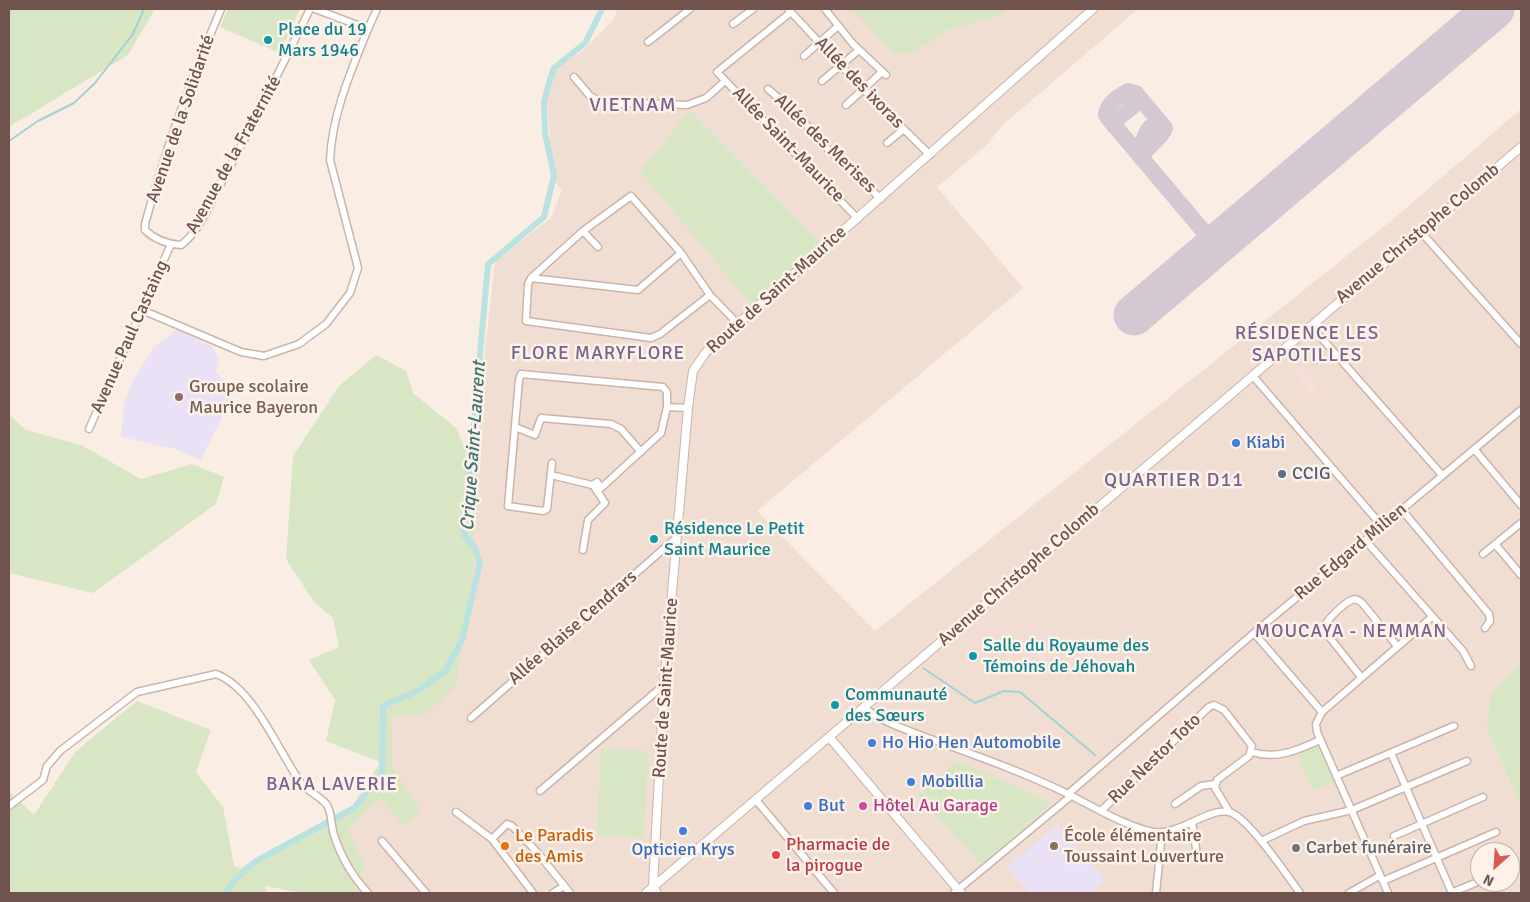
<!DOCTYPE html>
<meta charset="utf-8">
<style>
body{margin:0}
#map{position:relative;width:1530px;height:902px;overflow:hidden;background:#faeee4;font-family:Signika,sans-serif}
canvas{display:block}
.frame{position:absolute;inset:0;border:10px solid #70534c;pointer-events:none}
.north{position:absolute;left:1470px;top:842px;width:50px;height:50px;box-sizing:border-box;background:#fdf2ea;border:1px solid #c5b2ab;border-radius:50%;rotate:206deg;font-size:14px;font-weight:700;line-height:20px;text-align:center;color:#70534c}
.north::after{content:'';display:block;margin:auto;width:18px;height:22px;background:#db5a52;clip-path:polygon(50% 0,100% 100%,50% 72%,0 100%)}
</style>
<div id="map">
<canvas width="1530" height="902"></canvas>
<div class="frame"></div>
<div class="north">N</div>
</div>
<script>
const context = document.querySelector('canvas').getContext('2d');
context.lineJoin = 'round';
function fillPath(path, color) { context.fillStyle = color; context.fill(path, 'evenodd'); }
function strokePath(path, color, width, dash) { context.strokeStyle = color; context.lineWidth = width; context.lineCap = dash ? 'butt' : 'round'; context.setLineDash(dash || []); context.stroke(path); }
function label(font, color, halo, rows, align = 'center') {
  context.font = font + ' Signika,sans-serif'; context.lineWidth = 5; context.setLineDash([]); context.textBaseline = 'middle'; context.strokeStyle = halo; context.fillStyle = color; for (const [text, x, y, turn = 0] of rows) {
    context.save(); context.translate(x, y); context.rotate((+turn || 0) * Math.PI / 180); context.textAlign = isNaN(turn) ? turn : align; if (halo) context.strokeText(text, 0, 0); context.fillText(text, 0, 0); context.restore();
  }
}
const residential = new Path2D(`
 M 617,9 L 1138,9 L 1004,124 L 986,146 L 937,187 L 1023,288 L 757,511 L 875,631 L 1392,220 L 1521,109 L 1521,662 L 1491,695 L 1486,727 L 1521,807 L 1521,893 L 353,893 L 365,865 L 347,830 L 380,797 L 421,809 L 392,766 L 392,717 L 423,716 L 473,570 L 481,385 L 495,261 L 551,218 L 562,190 L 553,180 L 547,103 L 548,86 L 554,68 L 582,51 L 614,19 ZM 1480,852 L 1510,852 L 1510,882 L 1480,882 Z`);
const commercial = new Path2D(`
 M 1300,367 L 1319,389 L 1312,394 L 1294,373 Z`);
const education = new Path2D(`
 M 177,329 L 212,346 L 219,360 L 216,372 L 235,391 L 201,460 L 175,449 L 121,437 L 124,404 L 132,382 L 154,347 Z
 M 1057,825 L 1103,877 L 1103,882 L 1093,893 L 1030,893 L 1007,867 Z`);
const green = new Path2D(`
 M 9,9 L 155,9 L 128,55 L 9,127 Z
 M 228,9 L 300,9 L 280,53 L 220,27 Z
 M 852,9 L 1006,9 L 1000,15 L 948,30 L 913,53 L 896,55 Z
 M 690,111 L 825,247 L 754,308 L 640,171 Z
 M 376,355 L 406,371 L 413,393 L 456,428 L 477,474 L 473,570 L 456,686 L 423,716 L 392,717 L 392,766 L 421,809 L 404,826 L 380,798 L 348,830 L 365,865 L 353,893 L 303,893 L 265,886 L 267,893 L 9,893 L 9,791 L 34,815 L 76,751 L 137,701 L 211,730 L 196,772 L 223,807 L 234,866 L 240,868 L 350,810 L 380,762 L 326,741 L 335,700 L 309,660 L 339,647 L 333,618 L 314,602 L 286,559 L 293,456 L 339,386 Z
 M 11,416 L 26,430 L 81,445 L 141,479 L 192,464 L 224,477 L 216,504 L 93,593 L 9,573 L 9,417 Z
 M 1521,662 L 1521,807 L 1486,727 L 1491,695 Z
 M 1318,745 L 1334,782 L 1313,791 L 1297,753 Z
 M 601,749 L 648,751 L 644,838 L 597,835 Z
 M 957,760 L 1051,803 L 982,865 L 918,797 Z`);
const stream = new Path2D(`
 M 9,141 L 38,121 L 74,103 L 95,83 L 133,34 L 144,9
 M 923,668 L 975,703 L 1004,691 L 1020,692 L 1095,755`);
const canal = new Path2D(`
 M 226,893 L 233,882 L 256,861 L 354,808 L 382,775 L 383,706 L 418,691 L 446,670 L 462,640 L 480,563 L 475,548 L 464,535 L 488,264 L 544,217 L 554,175 L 545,133 L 544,102 L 548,86 L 554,68 L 585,43 L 602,9`);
const taxiway = new Path2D(`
 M 1139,97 L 1165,128 C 1161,141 1145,145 1142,159
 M 1114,126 L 1116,120 L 1138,102 L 1139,97 L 1136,93 L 1128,91 C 1119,96 1107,103 1106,115 L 1108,118 L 1205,233 L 1208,245 L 1199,260
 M 1140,149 C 1145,138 1146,122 1162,124
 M 1205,233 L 1218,237 L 1229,234
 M 1134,315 L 1129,311 L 1132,304 L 1154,298`);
const runway = new Path2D(`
 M 1134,315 L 1494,9`);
const minor = new Path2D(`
 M 221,9 C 191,79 165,150 145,224 L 145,230 C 154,239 168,244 181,245 C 199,232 209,205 220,185 C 252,127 281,68 310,9
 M 315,9 L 368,29 L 377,9
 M 788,9 L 863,89 L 930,155
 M 825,9 L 853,44 L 886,75
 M 791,12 L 717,72 L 858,219
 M 733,24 L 753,9
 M 648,42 L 690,9
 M 804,56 L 838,26
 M 574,77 L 590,96 L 609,105 L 634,103 L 687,105 L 706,98 L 725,81
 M 822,81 L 859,50
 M 768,89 L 795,112 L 824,145 L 881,199
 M 846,105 L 882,72
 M 887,143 L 904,129
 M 583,231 L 598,247
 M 1421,232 L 1521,344
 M 531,278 L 638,290 L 681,253
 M 710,295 L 660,334 L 651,338 L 526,321 L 528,284 L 531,278 L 583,231 L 631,196 L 681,253 L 710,295 L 737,323
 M 142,310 L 241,352 L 264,356 L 299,344 L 326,324 L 350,293 L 358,268 L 330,160 C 332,114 351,71 368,29
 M 1311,326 L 1442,475
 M 1253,376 L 1382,526
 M 667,407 L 688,408
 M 515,427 L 535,435 L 541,418 L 611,424 L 621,429 L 641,452
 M 89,429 L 171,244
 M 1474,449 L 1521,505
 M 552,463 L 547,509 L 543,511 L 508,506 L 519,380 L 521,374 L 663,387 L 667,392 L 667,407 L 661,433 L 601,488 L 597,482
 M 551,475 L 592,485 L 597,482
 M 1402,510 L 1489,614 L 1490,621 L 1485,628
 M 1366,541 L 1463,651 L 1471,666
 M 1495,544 L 1521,575
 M 583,550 L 588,520 L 605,503 L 595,488 L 597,482
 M 1483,554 L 1521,523
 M 1254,633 L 1322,712
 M 1361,677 L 1323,629 C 1324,622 1345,602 1352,600 C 1356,598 1360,601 1363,604 L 1397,646
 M 865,708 C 885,724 913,732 936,741 C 980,757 1025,773 1066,793 C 1092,806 1125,826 1153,832 C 1178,837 1212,804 1232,813 C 1251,822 1286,874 1300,893
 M 471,718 L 676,538
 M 1252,752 C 1276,760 1298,750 1320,740
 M 1391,753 L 1452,893
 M 1336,776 L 1454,726
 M 540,791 L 664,685
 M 1068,794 L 1254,633 L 1521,410
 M 756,800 L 834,893
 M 1175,804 L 1201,786 L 1215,784
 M 9,806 L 43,780 L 47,766 L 60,751 L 137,692 L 216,674 C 254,688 278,751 301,783 C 308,792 320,796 327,805 C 332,813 331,826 334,835 C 341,857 352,876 368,893
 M 1102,810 L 1209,707 L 1214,705 L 1224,710 L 1252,746 L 1249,756 L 1217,780 L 1215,788 L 1229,811
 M 456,812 L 492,839 L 533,893
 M 1192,822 L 1197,855
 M 1394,836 L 1483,797
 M 492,839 L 507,824 L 512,826 L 537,852 L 570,893
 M 382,841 L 426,893
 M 1261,841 L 1304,821 L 1352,810 L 1467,761
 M 1510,868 L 1516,866
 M 1383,881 L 1496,832
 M 553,893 L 564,886
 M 954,893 L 1071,796
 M 1156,893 L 1162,832
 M 1349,893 L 1379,876
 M 1388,893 L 1317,732 L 1316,724 L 1322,712 L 1432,617
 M 1451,893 L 1480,881`);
const tertiary = new Path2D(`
 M 830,738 L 961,893
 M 646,893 L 1521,147
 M 657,893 L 653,886 L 664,685 L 688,408 L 693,371 L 706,352 L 1093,9`);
const markers = [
 [268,40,5,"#0f9aa8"],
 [179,397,5,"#8d6e63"],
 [1236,443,5,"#3f7fe0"],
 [1282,474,5,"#5c6f8a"],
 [654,539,5,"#0f9aa8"],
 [973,656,5,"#0f9aa8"],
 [835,705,5,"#0f9aa8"],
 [872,743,5,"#3f7fe0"],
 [911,782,5,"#3f7fe0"],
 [808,806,5,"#3f7fe0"],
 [863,806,5,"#d1479c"],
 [683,831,5,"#3f7fe0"],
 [505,846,5,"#e8710a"],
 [1054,846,5,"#8d6e63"],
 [1296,848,5,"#6b7280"],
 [776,855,5,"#e0444e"]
];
const cultureNames = [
 ["Place du 19",278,30],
 ["Mars 1946",278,51],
 ["Résidence Le Petit",664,529],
 ["Saint Maurice",664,550],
 ["Salle du Royaume des",983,646],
 ["Témoins de Jéhovah",983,667],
 ["Communauté",845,695],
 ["des Sœurs",845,716]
];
const streetNames = [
 ["Allée des ixoras",859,83,46],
 ["Avenue de la Solidarité",181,119,-71],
 ["Allée des Merises",825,144,44],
 ["Allée Saint-Maurice",788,145,46],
 ["Avenue de la Fraternité",234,155,-61],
 ["Avenue Christophe Colomb",1418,234,-40],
 ["Route de Saint-Maurice",777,290,-42],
 ["Avenue Paul Castaing",130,337,-66],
 ["Rue Edgard Milien",1351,552,-40],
 ["Avenue Christophe Colomb",1019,575,-41],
 ["Allée Blaise Cendrars",573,628,-41],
 ["Route de Saint-Maurice",666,688,-86],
 ["Rue Nestor Toto",1155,759,-44]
];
const educationNames = [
 ["Groupe scolaire",189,387],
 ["Maurice Bayeron",189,408],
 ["École élémentaire",1064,836],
 ["Toussaint Louverture",1064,857]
];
const shopNames = [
 ["Kiabi",1246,443],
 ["Ho Hio Hen Automobile",882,743],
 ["Mobillia",921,782],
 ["But",818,806],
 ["Opticien Krys",683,850,"center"]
];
const serviceNames = [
 ["CCIG",1292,474]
];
const hotelNames = [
 ["Hôtel Au Garage",873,806]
];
const foodNames = [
 ["Le Paradis",515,836],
 ["des Amis",515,857]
];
const healthNames = [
 ["Pharmacie de",786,845],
 ["la pirogue",786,866]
];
const worshipNames = [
 ["Carbet funéraire",1306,848]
];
const neighbourhoodNames = [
 ["RÉSIDENCE LES",1307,334],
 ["SAPOTILLES",1307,356],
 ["FLORE MARYFLORE",598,354],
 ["MOUCAYA - NEMMAN",1351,632],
 ["BAKA LAVERIE",332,785]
];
const waterNames = [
 ["Crique Saint-Laurent",474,446,-86]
];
const quarterNames = [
 ["VIETNAM",633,106],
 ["QUARTIER D11",1174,481]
];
fillPath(residential, '#f1ded3');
fillPath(commercial, '#faddd8');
fillPath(education, '#ebe1f6');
fillPath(green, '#d8e6c4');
strokePath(stream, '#a1d3d2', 2);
strokePath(canal, '#bae2e1', 6);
strokePath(taxiway, '#d4c9d3', 16);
strokePath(runway, '#d4c9d3', 41);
strokePath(minor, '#cab4ab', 9);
strokePath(tertiary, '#cab4ab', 10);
strokePath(minor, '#fff', 6);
strokePath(tertiary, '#fff', 8);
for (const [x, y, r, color] of markers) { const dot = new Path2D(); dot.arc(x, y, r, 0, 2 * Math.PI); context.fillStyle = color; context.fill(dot); strokePath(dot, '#fdf2ea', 2); }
label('18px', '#0d838f', '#fdf2ea', cultureNames, 'left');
label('18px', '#70534c', '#fdf2ea', streetNames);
label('18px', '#785e54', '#fdf2ea', educationNames, 'left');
label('18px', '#366cbe', '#fdf2ea', shopNames, 'left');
label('18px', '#4e5e75', '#fdf2ea', serviceNames, 'left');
label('18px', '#b23c85', '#fdf2ea', hotelNames, 'left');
label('18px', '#c56008', '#fdf2ea', foodNames, 'left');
label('18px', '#be3a42', '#fdf2ea', healthNames, 'left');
label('18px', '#5b616d', '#fdf2ea', worshipNames, 'left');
context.letterSpacing = '1px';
label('19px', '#78648c', '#fdf2ea', neighbourhoodNames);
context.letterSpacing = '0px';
label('italic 19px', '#417575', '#fdf2ea', waterNames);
context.letterSpacing = '1px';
label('20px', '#78648c', '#fdf2ea', quarterNames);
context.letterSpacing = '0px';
</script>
